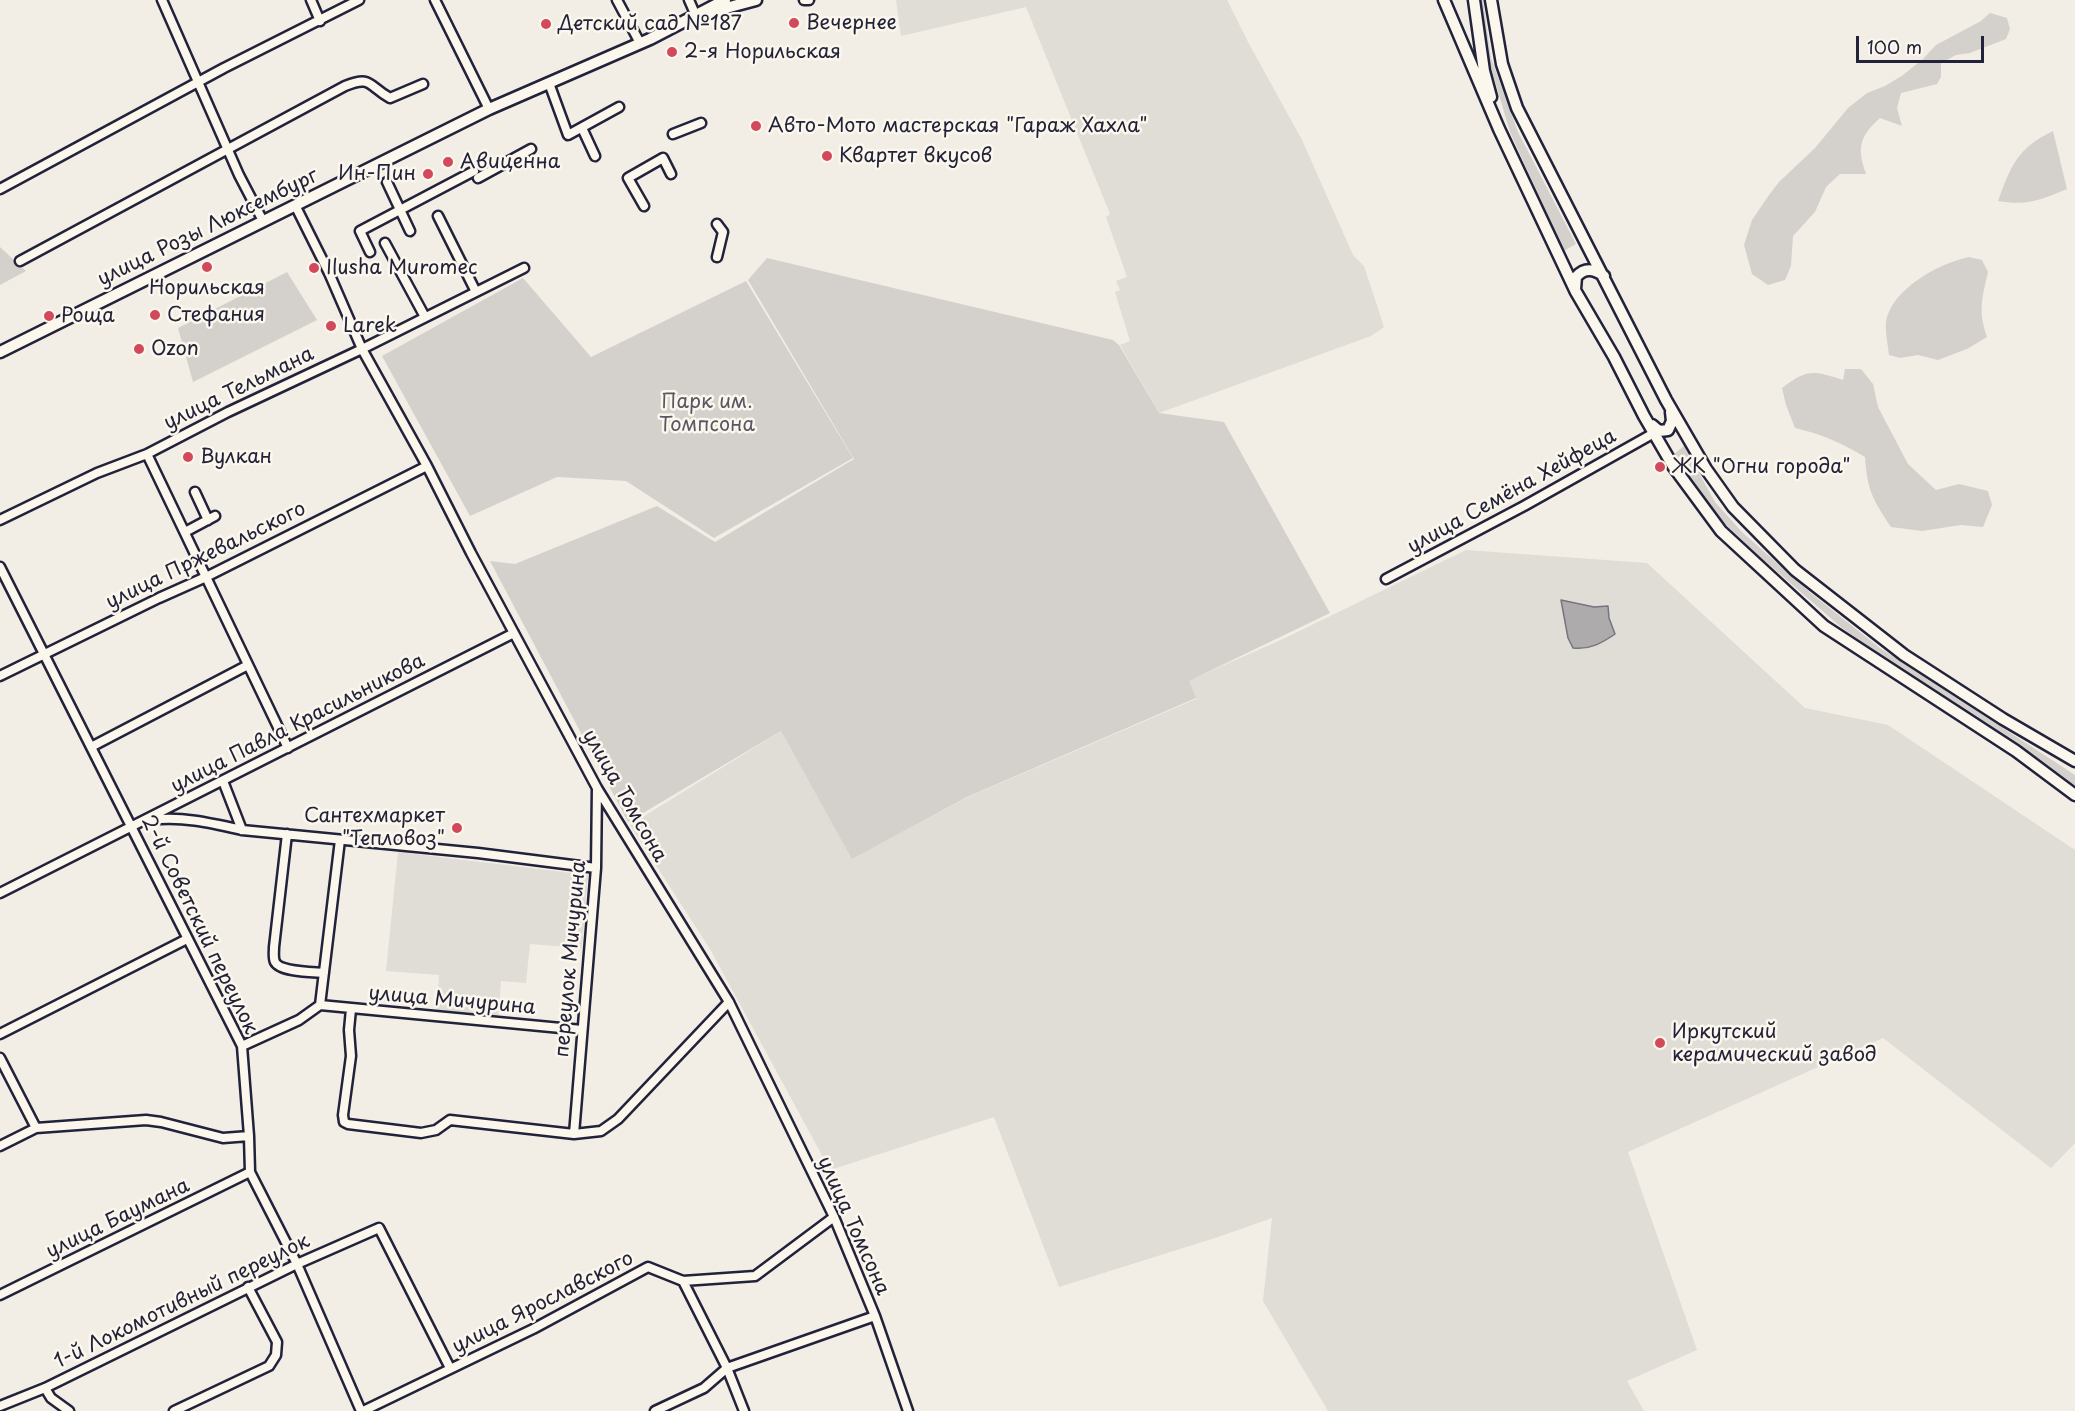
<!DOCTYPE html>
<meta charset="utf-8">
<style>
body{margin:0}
#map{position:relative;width:2075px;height:1411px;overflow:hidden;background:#f2eee5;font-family:"Playpen Sans",sans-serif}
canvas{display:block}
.scale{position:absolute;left:1856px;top:36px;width:128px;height:27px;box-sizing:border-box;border:3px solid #22223b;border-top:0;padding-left:8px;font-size:18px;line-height:21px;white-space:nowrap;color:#22223b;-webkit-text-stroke:4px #fbf7ec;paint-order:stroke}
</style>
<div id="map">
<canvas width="2075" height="1411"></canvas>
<div class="scale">100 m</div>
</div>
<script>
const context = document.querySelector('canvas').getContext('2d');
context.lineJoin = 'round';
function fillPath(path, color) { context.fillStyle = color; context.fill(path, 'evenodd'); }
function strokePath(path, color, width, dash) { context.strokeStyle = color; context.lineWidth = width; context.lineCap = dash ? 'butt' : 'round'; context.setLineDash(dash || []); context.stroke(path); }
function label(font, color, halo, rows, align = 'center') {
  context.font = font + ' "Playpen Sans",sans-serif'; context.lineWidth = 5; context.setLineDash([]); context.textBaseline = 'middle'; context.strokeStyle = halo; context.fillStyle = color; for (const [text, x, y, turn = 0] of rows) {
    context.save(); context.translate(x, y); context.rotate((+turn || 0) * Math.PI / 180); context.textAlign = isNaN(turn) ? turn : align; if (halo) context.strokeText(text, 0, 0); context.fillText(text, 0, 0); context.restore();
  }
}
const built = new Path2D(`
 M 896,0 L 1227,0 L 1248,42 L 1302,140 L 1353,255 L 1364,266 L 1384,327 L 1371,336 L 1159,413 L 1120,345 L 1130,341 L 1115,292 L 1120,290 L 1116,281 L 1127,277 L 1106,217 L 1110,214 L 1026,7 L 901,36 Z
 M 1466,550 L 1647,563 L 1805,708 L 1888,725 L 2075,850 L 2075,1143 L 2051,1168 L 1883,1038 L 1628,1152 L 1697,1350 L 1627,1381 L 1644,1411 L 1328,1411 L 1263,1301 L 1272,1218 L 1218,1237 L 1059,1287 L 994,1117 L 830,1170 L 710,949 L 630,825 L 781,731 L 853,858 L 968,797 L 1196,699 L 1188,681 L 1285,638 Z
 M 398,852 L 588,875 L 582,948 L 530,944 L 526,983 L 501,981 L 498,1019 L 437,1011 L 439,975 L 386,971 Z`);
const green = new Path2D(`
 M 1481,0 L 1483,0 L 1491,58 L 1518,132 L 1576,244 L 1564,251 L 1510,132 L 1486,51 Z
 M 1990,13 L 2007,18 L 2010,29 L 2006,39 L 1970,53 L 1956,55 L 1941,63 L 1941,77 L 1937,84 L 1901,93 L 1897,108 L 1902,126 L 1880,118 C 1859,137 1857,148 1866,174 L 1840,174 L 1826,187 L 1815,212 L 1793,236 L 1791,266 L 1785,280 L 1768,285 L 1752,274 L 1744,245 L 1752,220 L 1769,195 L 1779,182 L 1815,148 L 1848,108 L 1867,93 L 1885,86 L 1903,75 L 1923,59 L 1936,45 L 1981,21 Z
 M 2053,131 L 2067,189 C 2040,200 2028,206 1998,201 C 2011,166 2017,148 2053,131 Z
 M 0,247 L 26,271 L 0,285 Z
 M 1969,257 L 1982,260 L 1988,272 C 1982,298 1978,311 1987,337 L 1967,349 L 1938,360 L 1918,355 L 1900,358 L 1889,355 C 1888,343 1883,325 1888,314 C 1899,285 1941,263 1969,257 Z
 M 767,258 L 1113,340 L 1119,345 L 1159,413 L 1224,422 L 1330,613 L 1189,681 L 1196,698 L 967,797 L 852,859 L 781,731 L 628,822 L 490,561 L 515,564 L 657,506 L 715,542 L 854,459 L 748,280 Z
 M 287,272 L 317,320 L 193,382 L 178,328 Z
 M 523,278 L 591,357 L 746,281 L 853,458 L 714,538 L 626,481 L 557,477 L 470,516 L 382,356 Z
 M 1845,369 L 1861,369 L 1873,384 L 1878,407 L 1908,464 L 1936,490 L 1959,484 L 1988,491 L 1992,505 L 1983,527 L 1961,525 L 1922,531 L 1891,527 C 1873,500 1867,490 1865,457 C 1842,443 1821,434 1795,428 L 1786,405 L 1782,388 C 1807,369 1813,370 1843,380 Z
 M 1684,446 L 1715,502 L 1742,532 L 1812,594 L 1880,648 L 2075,775 L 2075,788 L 2038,760 L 1909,675 L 1842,628 L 1758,555 L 1712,511 L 1674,454 Z`);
const water = new Path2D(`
 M 1561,600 L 1594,607 L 1608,606 L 1609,618 L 1615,634 C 1602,643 1590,650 1573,648 L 1568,638 Z`);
const minor = new Path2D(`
 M 162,0 L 239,175 L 263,221
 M 311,0 L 320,21
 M 435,0 L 489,109
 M 617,0 L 640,43
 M 689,0 L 696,16
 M 804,0 L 809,0
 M 549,83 L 568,135 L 619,107
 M 582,128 L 595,156
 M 673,134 L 701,123
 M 478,178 L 531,149
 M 387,182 L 410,231
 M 0,189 L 224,68 L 359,0
 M 295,205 L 329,273 L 362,349 L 427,466 L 471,553 L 597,788 L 729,1002 L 834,1217 L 875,1316 L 908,1411
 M 644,206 L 628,178 L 663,158 L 671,174
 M 438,216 L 476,292
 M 385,243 L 425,317
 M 370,252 L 360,231 L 474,171
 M 717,257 L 723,232 L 717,224
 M 20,261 L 345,86 C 372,75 368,86 390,98 L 423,84
 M 147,454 L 288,748
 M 195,492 L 208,520
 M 0,520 L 97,473 L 147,454 L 228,412 L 362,349 L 524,268
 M 185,532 L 215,516
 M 0,567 L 242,1046 L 249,1136 L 250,1172 L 297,1264 L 361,1411
 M 1386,579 L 1524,506 L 1654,433
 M 0,676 L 159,598 L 206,577 L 427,466
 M 91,747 L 248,665
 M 223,781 L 242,830
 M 151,820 C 182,816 211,823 242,830 L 478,853 L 596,868
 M 287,834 L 274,947 C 274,952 273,958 275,962 C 280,972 313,972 324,973
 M 0,893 L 514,633
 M 320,1005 L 582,1030
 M 351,1009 L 349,1030 L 351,1056 L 343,1115 L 344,1122 L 348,1124 L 421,1133 L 436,1130 L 450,1120 L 574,1134 L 601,1131 L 618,1119 L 729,1002
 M 0,1034 L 187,939
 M 242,1046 L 299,1020 L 320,1005 L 340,840
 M 0,1058 L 36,1128
 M 574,1134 L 596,868 L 597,788
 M 0,1146 L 36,1128 L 146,1120 L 161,1122 L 223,1138 L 249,1136
 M 683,1281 L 727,1368 L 744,1411
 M 0,1295 L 250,1172
 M 45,1388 L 51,1398 L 69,1411
 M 0,1406 L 45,1388 L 297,1264 L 379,1228 L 450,1368
 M 174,1411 L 269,1366 L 276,1355 L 277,1342 L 248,1287
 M 363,1411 L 533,1329 L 648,1267 L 683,1281 L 755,1276 L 834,1217
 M 655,1411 L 704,1388 L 727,1368 L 875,1316`);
const major = new Path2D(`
 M 1444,0 L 1499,129 L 1576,292 L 1614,357 L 1644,416 L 1673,466 L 1721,531 L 1824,626 L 2016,751 L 2075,795
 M 1474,0 L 1484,71 L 1491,97
 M 1491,0 L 1502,64 L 1517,108 L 1666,400 L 1706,469 L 1733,507 L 1795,570 L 1904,655 L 2003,719 L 2075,761
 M 711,12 L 756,0
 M 1575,289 L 1576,277 C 1585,267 1594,269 1604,276
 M 0,352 L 489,109 L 650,39 L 725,0
 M 1652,425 L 1659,431 L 1668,430 L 1672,421 L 1671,412`);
const markers = [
 [794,23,6,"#d1495b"],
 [546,24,6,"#d1495b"],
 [672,52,6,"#d1495b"],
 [756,126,6,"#d1495b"],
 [827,156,6,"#d1495b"],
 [448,162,6,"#d1495b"],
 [428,174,6,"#d1495b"],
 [207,267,6,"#d1495b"],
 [314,268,6,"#d1495b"],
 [155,315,6,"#d1495b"],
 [49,316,6,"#d1495b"],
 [331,326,6,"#d1495b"],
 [139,349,6,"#d1495b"],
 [188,457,6,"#d1495b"],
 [1660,467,6,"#d1495b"],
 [457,828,6,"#d1495b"],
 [1660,1043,6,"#d1495b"]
];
const poiNames = [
 ["Вечернее",806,23],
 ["Детский сад №187",558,24],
 ["2-я Норильская",684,52],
 ["Авто-Мото мастерская \"Гараж Хахла\"",768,126],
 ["Квартет вкусов",839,156],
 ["Авиценна",460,162],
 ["Ин-Пин",416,174,"right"],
 ["Ilusha Muromec",326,268],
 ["Норильская",207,288,"center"],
 ["Стефания",167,315],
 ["Роща",61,316],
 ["Larek",343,326],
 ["Ozon",151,349],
 ["Вулкан",200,457],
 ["ЖК \"Огни города\"",1672,467],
 ["Сантехмаркет",445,816,"right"],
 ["\"Тепловоз\"",445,839,"right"],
 ["Иркутский",1672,1032],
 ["керамический завод",1672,1055]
];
const streetNames = [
 ["улица Розы Люксембург",208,228,-26],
 ["улица Тельмана",239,389,-26],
 ["улица Семёна Хейфеца",1512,492,-29],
 ["улица Пржевальского",206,556,-26],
 ["улица Павла Красильникова",298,724,-27],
 ["улица Томсона",624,796,60],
 ["2-й Советский переулок",199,925,64],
 ["переулок Мичурина",571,959,-85],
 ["улица Мичурина",452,1001,5],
 ["улица Баумана",118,1219,-26],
 ["улица Томсона",853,1226,66],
 ["1-й Локомотивный переулок",182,1302,-26],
 ["улица Ярославского",543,1303,-27]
];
const parkNames = [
 ["Парк им.",707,402],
 ["Томпсона",707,425]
];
fillPath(built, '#e0dcd6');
fillPath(green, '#d4d1cc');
fillPath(water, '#aeabad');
strokePath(water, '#76747f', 1.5);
strokePath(minor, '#22223b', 13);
strokePath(major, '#22223b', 15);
strokePath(minor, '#fbf7ec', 8);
strokePath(major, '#fbf7ec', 10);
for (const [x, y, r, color] of markers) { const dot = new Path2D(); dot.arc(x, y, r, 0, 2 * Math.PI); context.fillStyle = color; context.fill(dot); strokePath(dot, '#fbf7ec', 2); }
label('20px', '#22223b', '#fbf7ec', poiNames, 'left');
label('20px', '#22223b', '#fbf7ec', streetNames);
label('20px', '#575766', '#fbf7ec', parkNames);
</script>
